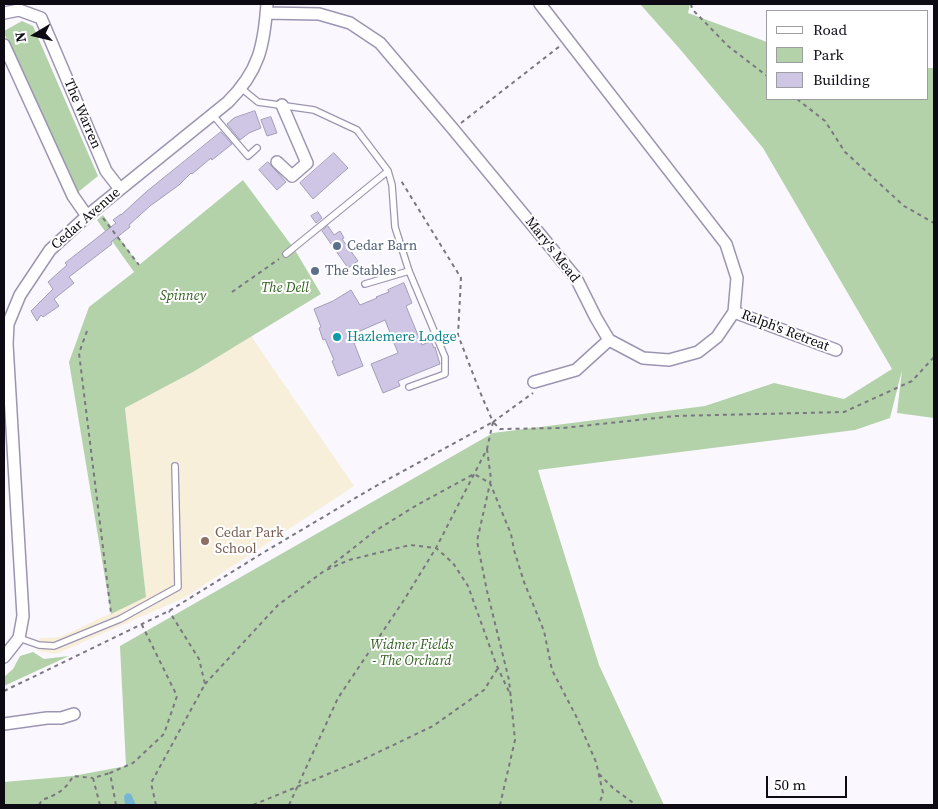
<!DOCTYPE html>
<style>
body{margin:0}
#map{position:relative;width:938px;height:809px;overflow:hidden;background:#faf8fe;font-family:"Source Serif 4",serif}
canvas{display:block}
.frame{position:absolute;inset:0;border:5px solid #0d0a14;pointer-events:none}
.legend{position:absolute;left:766px;top:10px;width:162px;height:90px;box-sizing:border-box;background:#fff;border:1px solid #9e9da1;margin:0;padding:6px 9px;list-style:none;font-size:15px;color:#0d0a14}
.legend li{display:flex;align-items:center;gap:10px;height:25px}
.legend b{width:25px;border:1px solid #9e9da1}
.north{position:absolute;left:10px;top:10px;width:50px;height:50px;-webkit-text-stroke:4px #fff;paint-order:stroke;rotate:261deg;font-size:14px;font-weight:700;line-height:20px;text-align:center;color:#0d0a14}
.north::after{content:'';display:block;margin:auto;width:18px;height:22px;background:#0d0a14;clip-path:polygon(50% 0,100% 100%,50% 72%,0 100%)}
.scale{position:absolute;left:766px;top:776px;width:81px;height:22px;box-sizing:border-box;border:2px solid #0d0a14;border-top:0;padding-left:6px;font-size:15px;line-height:18px;white-space:nowrap;color:#0d0a14;-webkit-text-stroke:4px #fff;paint-order:stroke}
</style>
<div id="map">
<canvas width="938" height="809"></canvas>
<div class="frame"></div>
<ul class="legend">
<li><b style="height:6px;background:#fff"></b>Road</li>
<li><b style="height:14px;background:#b4d2aa"></b>Park</li>
<li><b style="height:14px;background:#cec6e4"></b>Building</li>
</ul>
<div class="north">N</div>
<div class="scale">50 m</div>
</div>
<script>
const context = document.querySelector('canvas').getContext('2d');
context.lineJoin = 'round';
function fillPath(path, color) { context.fillStyle = color; context.fill(path, 'evenodd'); }
function strokePath(path, color, width, dash) { context.strokeStyle = color; context.lineWidth = width; context.lineCap = dash ? 'butt' : 'round'; context.setLineDash(dash || []); context.stroke(path); }
function label(font, color, halo, rows, align = 'center') {
  context.font = font + ' "Source Serif 4",serif'; context.lineWidth = 4; context.setLineDash([]); context.textBaseline = 'middle'; context.strokeStyle = halo; context.fillStyle = color; for (const [text, x, y, turn = 0] of rows) {
    context.save(); context.translate(x, y); context.rotate((+turn || 0) * Math.PI / 180); context.textAlign = isNaN(turn) ? turn : align; if (halo) context.strokeText(text, 0, 0); context.fillText(text, 0, 0); context.restore();
  }
}
const education = new Path2D(`
 M 251,336 L 354,486 L 186,597 L 56,654 L 38,651 L 40,638 L 60,637 L 146,597 L 125,408 L 193,372 Z`);
const green = new Path2D(`
 M 640,4 L 690,4 L 688,13 L 767,42 L 767,99 L 927,99 L 927,68 L 934,68 L 934,418 L 897,413 L 902,370 L 890,418 L 855,430 L 538,470 L 599,665 L 664,805 L 4,805 L 4,782 L 73,776 L 126,766 L 120,646 L 493,433 L 705,406 L 774,383 L 844,399 L 892,369 L 763,148 L 679,48 Z
 M 22,21 L 33,26 L 98,176 L 77,193 L 4,33 L 4,31 Z
 M 243,180 L 295,250 L 321,294 L 193,372 L 125,408 L 146,597 L 111,614 L 69,362 L 89,307 L 134,272 L 97,220 L 103,215 L 139,265 Z
 M 33,652 L 44,659 L 69,656 L 4,686 L 4,677 L 13,669 L 20,656 Z`);
const water = new Path2D(`
 M 127,793 L 131,794 L 136,805 L 125,805 L 124,796 Z`);
const building = new Path2D(`
 M 255,111 L 261,128 L 249,133 L 240,140 L 227,124 L 234,118 Z
 M 271,117 L 277,133 L 267,136 L 261,120 Z
 M 221,132 L 232,144 L 212,160 L 211,158 L 192,174 L 191,173 L 179,185 L 150,206 L 129,225 L 130,227 L 111,242 L 112,244 L 69,277 L 74,283 L 54,299 L 59,306 L 43,317 L 41,315 L 37,321 L 31,311 L 53,289 L 48,282 L 67,265 L 65,263 L 116,223 L 113,220 L 121,214 L 121,215 L 146,192 Z
 M 334,153 L 348,168 L 313,199 L 300,183 Z
 M 268,162 L 286,182 L 277,190 L 259,170 Z
 M 318,212 L 322,218 L 316,223 L 311,216 Z
 M 328,226 L 334,235 L 340,231 L 344,238 L 342,239 L 358,261 L 348,268 L 322,231 Z
 M 404,283 L 412,303 L 406,306 L 422,345 L 431,341 L 434,348 L 435,347 L 440,364 L 398,381 L 400,386 L 383,393 L 371,364 L 398,353 L 385,320 L 351,335 L 363,366 L 338,376 L 332,361 L 334,360 L 325,339 L 323,340 L 319,328 L 321,327 L 314,309 L 333,301 L 351,290 L 360,305 L 377,298 L 376,297 L 389,292 L 388,290 Z`);
const path = new Path2D(`
 M 691,4 L 692,9 L 728,46 L 767,76
 M 797,99 L 825,121 L 845,152 L 904,206 L 934,223
 M 461,123 L 560,46
 M 103,218 L 139,265
 M 232,292 L 279,259
 M 87,331 L 79,353 L 111,613
 M 493,422 L 533,393
 M 487,449 L 491,479 L 477,541 L 487,591 L 509,680 L 515,740 L 500,805
 M 328,568 L 375,531 L 417,505 L 474,474 L 490,483 L 511,534 L 514,550 L 524,582 L 544,631 L 552,670 L 576,716 L 596,762 L 603,793 L 599,805
 M 205,684 L 278,605 L 324,571 L 349,560 L 410,545 L 436,548 L 487,449 L 493,422 L 480,392 L 458,335 L 461,278 L 400,179
 M 4,691 L 169,611 L 261,554 L 374,487 L 493,422 L 500,429 L 563,428 L 675,416 L 844,412 L 912,381 L 934,357
 M 599,774 L 613,788 L 636,805
 M 39,805 L 42,800 C 56,795 66,790 73,776 L 93,778
 M 100,805 L 93,778 L 110,773
 M 116,805 L 110,773 L 133,763 L 164,734 L 177,696 L 142,625
 M 156,805 L 151,783 L 205,684 L 199,659 L 169,611
 M 253,805 L 362,760 L 433,726 L 484,690 L 498,668
 M 289,805 L 338,698 L 404,600 L 436,548 L 453,563 L 468,586 L 496,664 L 511,696`);
const lane = new Path2D(`
 M 241,88 L 258,102 L 314,110 L 357,130 L 388,171 L 392,185 L 395,227 L 409,271 L 445,357 L 445,374 L 409,387
 M 212,114 L 248,156 L 257,148
 M 286,254 L 388,171
 M 365,284 L 409,271
 M 19,638 L 39,645 L 54,646 L 120,619 L 178,587 L 175,466`);
const street = new Path2D(`
 M 4,13 L 19,10 L 41,18 L 106,171 L 120,189
 M 266,13 L 319,14 L 350,23 L 380,43 L 453,129 L 576,278 L 596,318 L 609,340 L 643,358 L 669,360 L 698,352 L 717,337 L 734,312 L 737,278 L 726,244 L 540,4
 M 4,45 L 73,196 L 87,216
 M 277,162 L 292,176 L 307,163 L 282,105
 M 734,312 L 836,350
 M 534,382 L 576,370 L 609,340
 M 4,657 L 19,638 L 23,616 L 7,344 L 8,324 L 20,295 L 50,250 L 87,216 L 228,102 C 259,71 264,46 267,4
 M 4,724 L 47,718 L 61,718 L 74,714`);
const markers = [
 [337,246,5,"#5c6f8a"],
 [315,271,5,"#5c6f8a"],
 [337,337,5,"#0f9aa8"],
 [205,541,5,"#8d6e63"]
];
const streetNames = [
 ["The Warren",82,114,67],
 ["Cedar Avenue",86,219,-41],
 ["Mary's Mead",552,250,52],
 ["Ralph's Retreat",785,331,21]
];
const serviceNames = [
 ["Cedar Barn",347,246],
 ["The Stables",325,271]
];
const parkNames = [
 ["The Dell",285,288],
 ["Spinney",183,296],
 ["Widmer Fields",412,645],
 ["- The Orchard",412,661]
];
const cultureNames = [
 ["Hazlemere Lodge",347,337]
];
const educationNames = [
 ["Cedar Park",215,533],
 ["School",215,549]
];
fillPath(education, '#f7efd9');
fillPath(green, '#b4d2aa');
fillPath(water, '#76b6d3');
fillPath(building, '#cec6e4');
strokePath(building, '#a49db9', 1);
strokePath(lane, '#9c95b2', 8);
strokePath(street, '#9c95b2', 14);
strokePath(path, '#79777f', 2, [4, 4]);
strokePath(lane, '#fff', 5.5);
strokePath(street, '#fff', 11);
for (const [x, y, r, color] of markers) { const dot = new Path2D(); dot.arc(x, y, r, 0, 2 * Math.PI); context.fillStyle = color; context.fill(dot); strokePath(dot, '#fff', 2); }
label('14px', '#0d0a14', '#fff', streetNames);
label('14px', '#4e5e75', '#fff', serviceNames, 'left');
label('italic 14px', '#326121', '#fff', parkNames);
label('14px', '#0d838f', '#fff', cultureNames, 'left');
label('14px', '#785e54', '#fff', educationNames, 'left');
</script>
